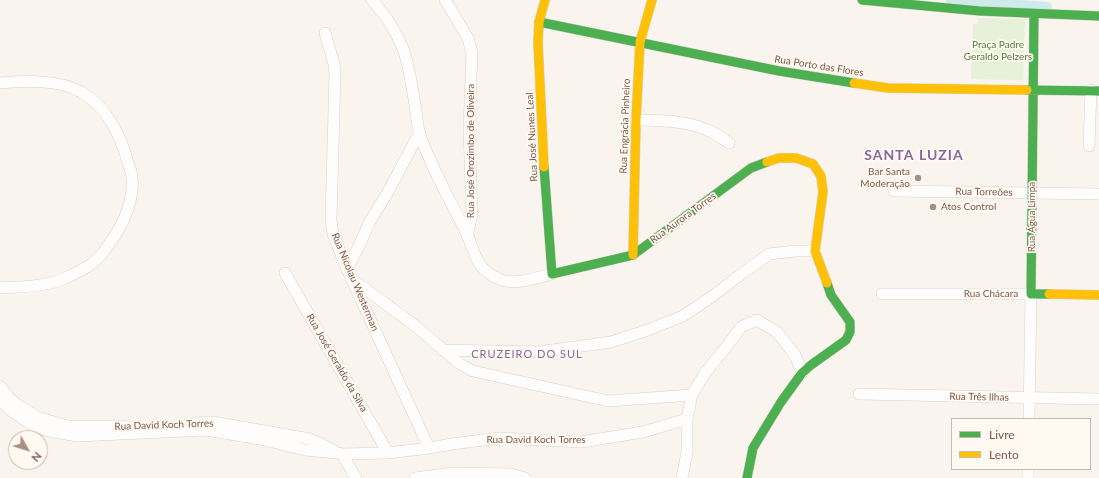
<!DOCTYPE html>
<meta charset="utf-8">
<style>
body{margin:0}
#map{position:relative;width:1099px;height:478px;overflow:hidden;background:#faf4ee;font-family:Lato,sans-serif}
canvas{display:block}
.legend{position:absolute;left:951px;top:418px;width:140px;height:52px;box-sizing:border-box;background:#fff9f1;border:1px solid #cab9ae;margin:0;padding:5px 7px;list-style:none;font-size:12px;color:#7b5a4a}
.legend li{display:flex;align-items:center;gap:8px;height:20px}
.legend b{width:20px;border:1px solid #cab9ae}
.north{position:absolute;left:8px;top:430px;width:40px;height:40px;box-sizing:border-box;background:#fff9f1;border:1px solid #cab9ae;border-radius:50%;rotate:129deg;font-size:11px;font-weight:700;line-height:16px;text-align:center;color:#7b5a4a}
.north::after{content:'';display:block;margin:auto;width:14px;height:18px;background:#a79083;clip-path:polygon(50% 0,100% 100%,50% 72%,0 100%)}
</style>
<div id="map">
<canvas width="1099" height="478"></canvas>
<ul class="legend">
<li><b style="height:5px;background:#4caf50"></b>Livre</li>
<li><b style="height:5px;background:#ffc107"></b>Lento</li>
</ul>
<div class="north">N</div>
</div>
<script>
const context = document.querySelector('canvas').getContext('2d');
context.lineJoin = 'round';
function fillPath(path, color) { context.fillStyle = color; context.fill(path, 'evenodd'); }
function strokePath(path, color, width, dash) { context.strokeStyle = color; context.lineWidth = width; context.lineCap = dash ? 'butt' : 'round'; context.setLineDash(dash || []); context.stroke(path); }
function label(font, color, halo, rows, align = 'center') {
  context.font = font + ' Lato,sans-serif'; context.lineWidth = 3.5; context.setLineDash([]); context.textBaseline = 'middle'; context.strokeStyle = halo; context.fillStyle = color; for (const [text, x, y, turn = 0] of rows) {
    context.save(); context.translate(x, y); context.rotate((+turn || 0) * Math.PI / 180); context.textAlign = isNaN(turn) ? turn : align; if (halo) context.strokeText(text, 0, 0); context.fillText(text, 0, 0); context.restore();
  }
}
const green = new Path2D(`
 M 978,18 L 1025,19 L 1023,80 L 971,79 L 973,24 L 978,24 Z`);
const canal = new Path2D(`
 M 951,0 L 1047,7`);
const street = new Path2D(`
 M 372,0 C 385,14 396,31 403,49 C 409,64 412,88 415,105 C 417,115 417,126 420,135 C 432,170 451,201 467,234 C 476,254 475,269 499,279 C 515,286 536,278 552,274
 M 445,0 L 468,38 L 472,53 L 469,128 L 472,214 L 467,236
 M 325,33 L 334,64 L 335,74 L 331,220 L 333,234 L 347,269 L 429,448
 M 0,83 C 25,81 58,79 81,92 C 106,105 121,136 128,163 C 130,168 132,173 132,178 C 134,190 129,208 124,219 C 118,232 102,257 90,265 C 81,271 57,283 46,284 C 32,287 17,287 3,288 L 0,287
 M 636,120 C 660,121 685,120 707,130 C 715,133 722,138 729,143
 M 1089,146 L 1091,90
 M 894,191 L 1099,194
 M 347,269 L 360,244 L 369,223 L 388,192 L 416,139 L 420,133
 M 285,273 L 388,453
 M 353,280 L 413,324 L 460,364 L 473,371 L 608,401 L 692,395
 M 882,294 L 1031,294 L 1029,419
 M 442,350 L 538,352 L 611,342 L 648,330 L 683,316 L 714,295 L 740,275 L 769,254 L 795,251 L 815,251
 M 0,386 L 9,398 L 19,406 L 37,417 L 67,426 L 123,426
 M 859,394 L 1099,399
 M 0,400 L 10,410 L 23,419 L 36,427 L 49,431 L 78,436 L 206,430 L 260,439 L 305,450 L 337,453 L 342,454 L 388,453 L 429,448 L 452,444 L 499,438 L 581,442 L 643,432 L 687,419
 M 194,423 L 213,422 L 310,439 L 333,450
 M 342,454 L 356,478
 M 415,478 L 453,473 L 511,474 L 525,478
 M 682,478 L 687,452 L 687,419 L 692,395 L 705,373 L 727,346 L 741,327 L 757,320 L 777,332 L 795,355 L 802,373
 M 1028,478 L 1028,469`);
const fast = new Path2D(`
 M 862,0 L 980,11 L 1099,16
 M 1034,14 L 1031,294 L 1049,294
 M 539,22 L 779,71 L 854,83
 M 1027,90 L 1099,91
 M 544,167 L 552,274 L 633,255 L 751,168 L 767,162
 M 747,478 L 753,448 L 781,402 L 802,373 L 811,365 L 846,340 L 850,332 L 850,322 L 831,295 L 827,283`);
const slow = new Path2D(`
 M 854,83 L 888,88 L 1027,90
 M 767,162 L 779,158 L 796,158 L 813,164 L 821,176 L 823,192 L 815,251 L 827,283
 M 544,167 L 538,43 L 539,22 L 545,0
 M 633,255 L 636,120 L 640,42 L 652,0
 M 1049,294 L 1099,295`);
const markers = [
 [918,178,4,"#a79083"],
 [933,207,4,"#a79083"]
];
const parkNames = [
 ["Praça Padre",998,45],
 ["Geraldo Pelzers",998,57]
];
const streetNames = [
 ["Rua Porto das Flores",819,66,9],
 ["Rua Engrácia Pinheiro",625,126,-88],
 ["Rua José Nunes Leal",532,137,-93],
 ["Rua José Orozimbo de Oliveira",471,151,-90],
 ["Rua Torreões",984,192,1],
 ["Rua Água Limpa",1032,217,-90],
 ["Rua Aurora Torres",683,218,-36],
 ["Rua Nicolau Westerman",355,282,67],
 ["Rua Chácara",991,294],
 ["Rua José Geraldo da Silva",337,363,60],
 ["Rua Três Ilhas",979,397,1],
 ["Rua David Koch Torres",164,425,-2],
 ["Rua David Koch Torres",536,440]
];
const poiNames = [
 ["Bar Santa",910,172],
 ["Moderação",910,184],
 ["Atos Control",941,207,"left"]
];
const neighbourhoodNames = [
 ["CRUZEIRO DO SUL",527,354]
];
const districtNames = [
 ["SANTA LUZIA",914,155]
];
fillPath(green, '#e7f0d8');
strokePath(canal, '#cfeaeb', 10);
strokePath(street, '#d9d1cc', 12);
strokePath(fast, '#d9d0ca', 10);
strokePath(slow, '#d9d0ca', 10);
strokePath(street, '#fefdfc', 11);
strokePath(fast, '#4caf50', 9);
strokePath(slow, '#ffc107', 9);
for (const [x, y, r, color] of markers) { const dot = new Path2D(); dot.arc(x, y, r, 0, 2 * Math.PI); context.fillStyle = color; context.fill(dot); strokePath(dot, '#fff9f1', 1.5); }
label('10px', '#527b3e', '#fff9f1', parkNames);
label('10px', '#7b5a4a', '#fff9f1', streetNames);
label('10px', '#7b5a4a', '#fff9f1', poiNames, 'right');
context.letterSpacing = '1px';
label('11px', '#89669e', '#fff9f1', neighbourhoodNames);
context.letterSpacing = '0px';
context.letterSpacing = '1px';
label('bold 14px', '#89669e', '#fff9f1', districtNames);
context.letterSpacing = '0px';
</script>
